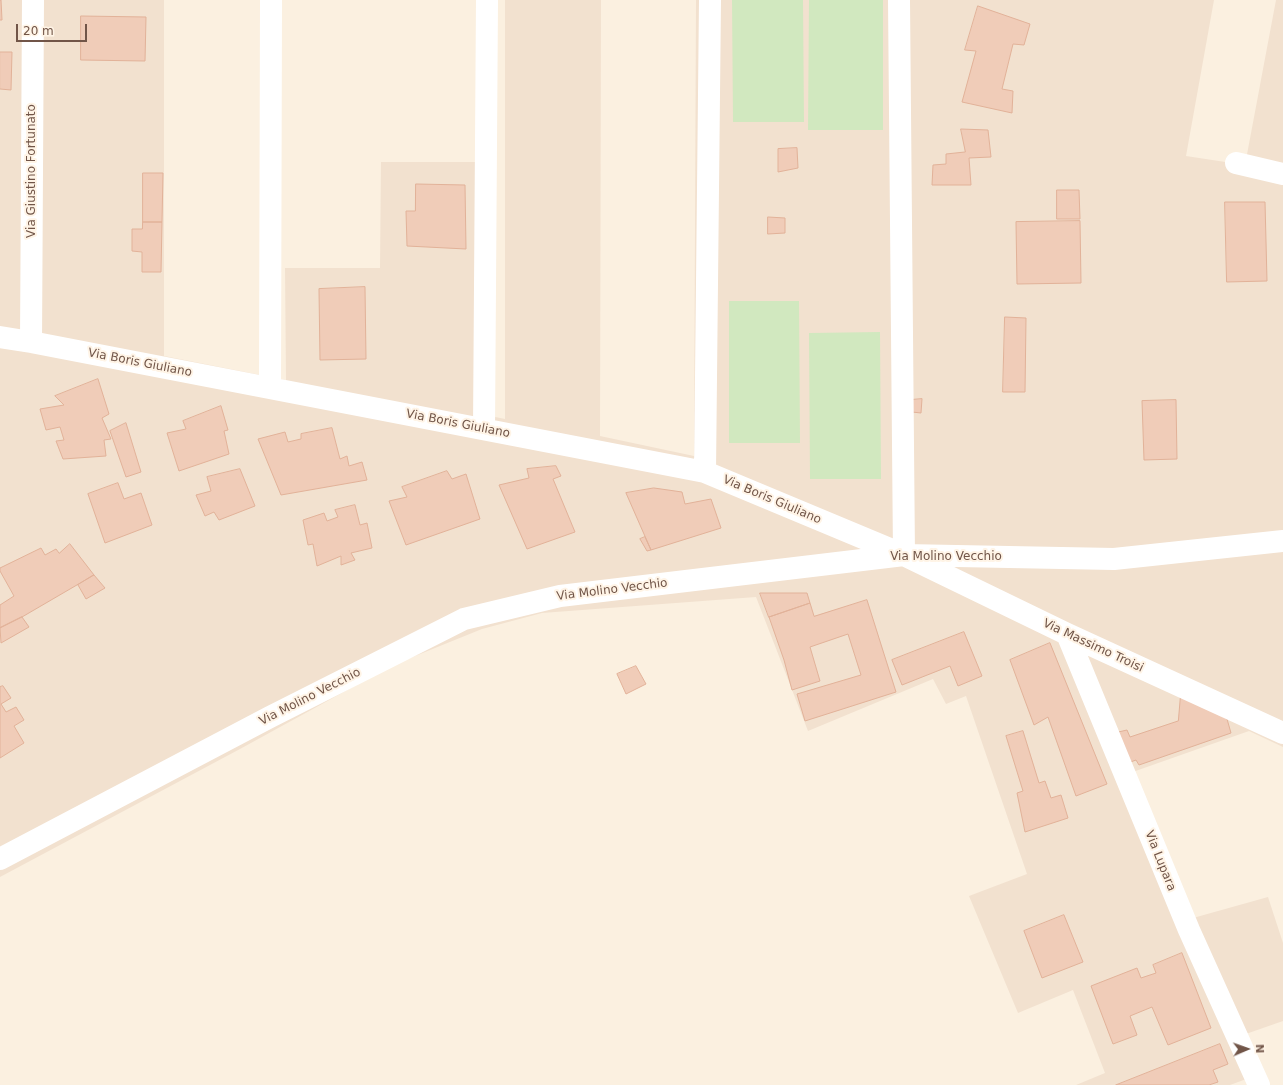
<!DOCTYPE html>
<style>
body{margin:0}
#map{position:relative;width:1283px;height:1085px;overflow:hidden;background:#fbf0e0;font-family:"DejaVu Sans",sans-serif}
canvas{display:block}
.north{position:absolute;left:1227px;top:1029px;width:40px;height:40px;-webkit-text-stroke:3px #fff4e6;paint-order:stroke;rotate:88deg;font-size:11px;font-weight:700;line-height:16px;text-align:center;color:#715548}
.north::after{content:'';display:block;margin:auto;width:14px;height:18px;background:#715548;clip-path:polygon(50% 0,100% 100%,50% 72%,0 100%)}
.scale{position:absolute;left:16px;top:24px;width:71px;height:18px;box-sizing:border-box;border:2px solid #715548;border-top:0;padding-left:5px;font-size:12px;line-height:14px;white-space:nowrap;color:#715548;-webkit-text-stroke:3px #fff4e6;paint-order:stroke}
</style>
<div id="map">
<canvas width="1283" height="1085"></canvas>
<div class="north">N</div>
<div class="scale">20 m</div>
</div>
<script>
const context = document.querySelector('canvas').getContext('2d');
context.lineJoin = 'round';
function fillPath(path, color) { context.fillStyle = color; context.fill(path, 'evenodd'); }
function strokePath(path, color, width, dash) { context.strokeStyle = color; context.lineWidth = width; context.lineCap = dash ? 'butt' : 'round'; context.setLineDash(dash || []); context.stroke(path); }
function label(font, color, halo, rows, align = 'center') {
  context.font = font + ' "DejaVu Sans",sans-serif'; context.lineWidth = 4; context.setLineDash([]); context.textBaseline = 'middle'; context.strokeStyle = halo; context.fillStyle = color; for (const [text, x, y, turn = 0] of rows) {
    context.save(); context.translate(x, y); context.rotate((+turn || 0) * Math.PI / 180); context.textAlign = isNaN(turn) ? turn : align; if (halo) context.strokeText(text, 0, 0); context.fillText(text, 0, 0); context.restore();
  }
}
const residential = new Path2D(`
 M 0,0 L 164,0 L 164,356 L 286,380 L 285,268 L 380,268 L 381,162 L 475,162 L 476,413 L 505,419 L 505,0 L 601,0 L 600,436 L 694,456 L 696,0 L 1214,0 L 1186,156 L 1245,165 L 1276,0 L 1283,0 L 1283,747 L 1249,731 L 1127,774 L 1193,918 L 1268,897 L 1283,943 L 1283,1021 L 1243,1035 L 1260,1074 L 1230,1085 L 1076,1085 L 1105,1073 L 1073,990 L 1018,1013 L 969,896 L 1027,874 L 966,696 L 946,704 L 933,679 L 808,731 L 756,597 L 542,613 L 482,629 L 393,665 L 240,749 L 0,877 Z`);
const green = new Path2D(`
 M 732,0 L 803,0 L 804,122 L 733,122 Z
 M 809,0 L 883,0 L 883,130 L 808,130 Z
 M 729,301 L 799,301 L 800,443 L 729,443 Z
 M 880,332 L 881,479 L 810,479 L 809,333 Z`);
const building = new Path2D(`
 M 0,0 L 1,0 L 2,20 L 0,20 Z
 M 978,6 L 1030,24 L 1024,45 L 1013,44 L 1002,89 L 1013,91 L 1012,113 L 962,102 L 976,51 L 965,50 Z
 M 81,16 L 146,17 L 145,61 L 81,60 Z
 M 0,52 L 12,52 L 11,90 L 0,89 Z
 M 961,129 L 988,130 L 991,157 L 969,158 L 971,185 L 932,185 L 933,165 L 946,164 L 946,154 L 965,152 Z
 M 797,148 L 798,168 L 778,172 L 778,149 Z
 M 143,173 L 163,173 L 162,222 L 143,222 Z
 M 416,184 L 465,185 L 466,249 L 407,246 L 406,211 L 415,211 Z
 M 1057,190 L 1079,190 L 1080,219 L 1057,219 Z
 M 1225,202 L 1265,202 L 1267,281 L 1227,282 Z
 M 768,217 L 785,218 L 785,233 L 768,234 Z
 M 1080,221 L 1081,283 L 1017,284 L 1016,222 Z
 M 143,222 L 162,222 L 161,272 L 142,272 L 142,252 L 132,251 L 132,229 L 142,229 Z
 M 365,287 L 366,359 L 320,360 L 319,289 Z
 M 1005,317 L 1026,318 L 1025,392 L 1003,392 Z
 M 98,379 L 109,414 L 102,418 L 111,439 L 104,440 L 106,456 L 63,459 L 56,441 L 64,440 L 60,427 L 46,430 L 40,409 L 64,405 L 55,396 Z
 M 922,399 L 921,413 L 912,412 L 911,400 Z
 M 1176,400 L 1177,459 L 1144,460 L 1142,401 Z
 M 221,406 L 228,430 L 224,431 L 229,454 L 179,471 L 167,433 L 186,429 L 183,421 Z
 M 126,423 L 141,472 L 126,477 L 110,431 Z
 M 332,428 L 340,459 L 347,456 L 349,466 L 362,462 L 367,480 L 281,495 L 258,439 L 285,432 L 288,442 L 301,439 L 301,434 Z
 M 556,466 L 561,476 L 553,479 L 575,532 L 527,549 L 499,485 L 529,478 L 527,469 Z
 M 240,469 L 255,506 L 219,520 L 214,512 L 205,516 L 196,495 L 211,491 L 207,477 Z
 M 447,471 L 452,479 L 466,474 L 480,519 L 406,545 L 389,501 L 407,497 L 402,487 Z
 M 118,483 L 124,499 L 141,493 L 152,525 L 105,543 L 88,494 Z
 M 654,488 L 682,492 L 685,504 L 711,499 L 721,528 L 651,550 L 626,493 Z
 M 355,505 L 360,525 L 367,523 L 372,548 L 351,553 L 355,560 L 341,565 L 341,556 L 317,566 L 313,544 L 308,545 L 303,520 L 324,513 L 327,521 L 338,517 L 335,510 Z
 M 645,537 L 651,550 L 647,551 L 640,539 Z
 M 70,544 L 94,575 L 22,617 L 0,628 L 0,605 L 14,596 L 0,571 L 0,568 L 41,548 L 45,555 L 56,549 L 59,553 Z
 M 94,575 L 105,588 L 86,599 L 78,585 Z
 M 760,593 L 807,593 L 810,603 L 769,617 Z
 M 867,600 L 896,692 L 805,721 L 797,694 L 861,675 L 848,634 L 810,647 L 820,681 L 792,690 L 784,660 L 769,617 L 810,603 L 814,616 Z
 M 22,617 L 29,627 L 1,643 L 0,628 Z
 M 964,632 L 982,676 L 958,686 L 950,666 L 902,685 L 892,660 Z
 M 1050,643 L 1107,784 L 1076,796 L 1048,717 L 1034,725 L 1010,660 Z
 M 636,666 L 646,684 L 626,694 L 617,674 Z
 M 3,686 L 11,698 L 1,704 L 6,712 L 16,707 L 24,720 L 14,726 L 24,743 L 0,758 L 0,687 Z
 M 1181,694 L 1227,719 L 1231,733 L 1139,765 L 1136,760 L 1125,764 L 1114,733 L 1127,730 L 1130,737 L 1178,721 Z
 M 1023,731 L 1039,783 L 1045,781 L 1051,798 L 1061,795 L 1068,818 L 1025,832 L 1017,793 L 1023,791 L 1006,736 Z
 M 1064,915 L 1083,962 L 1042,978 L 1024,931 Z
 M 1182,953 L 1211,1028 L 1168,1045 L 1152,1007 L 1130,1016 L 1137,1035 L 1113,1044 L 1091,986 L 1137,968 L 1141,978 L 1156,973 L 1153,965 Z
 M 1220,1044 L 1228,1064 L 1213,1070 L 1218,1082 L 1209,1085 L 1116,1085 Z`);
const minor = new Path2D(`
 M 899,0 L 904,555
 M 1236,163 L 1283,174
 M 0,337 L 31,342 L 705,472 L 904,555 L 1067,634 L 1283,733
 M 31,342 L 33,0
 M 270,388 L 271,0
 M 484,429 L 487,0
 M 705,472 L 710,0
 M 1067,634 L 1189,930 L 1259,1085
 M 0,859 L 270,717 L 464,619 L 560,596 L 904,555 L 1114,559 L 1283,541`);
const streetNames = [
 ["Via Giustino Fortunato",32,171,-90],
 ["Via Boris Giuliano",140,363,11],
 ["Via Boris Giuliano",458,424,11],
 ["Via Boris Giuliano",772,500,23],
 ["Via Molino Vecchio",946,557],
 ["Via Molino Vecchio",612,590,-7],
 ["Via Massimo Troisi",1093,646,25],
 ["Via Molino Vecchio",310,697,-27],
 ["Via Lupara",1160,861,68]
];
fillPath(residential, '#f2e1cf');
fillPath(green, '#d1e8bf');
fillPath(building, '#f0ccb8');
strokePath(building, '#e2b299', 1);
strokePath(minor, '#fff', 22);
label('12px', '#715548', '#fff4e6', streetNames);
</script>
